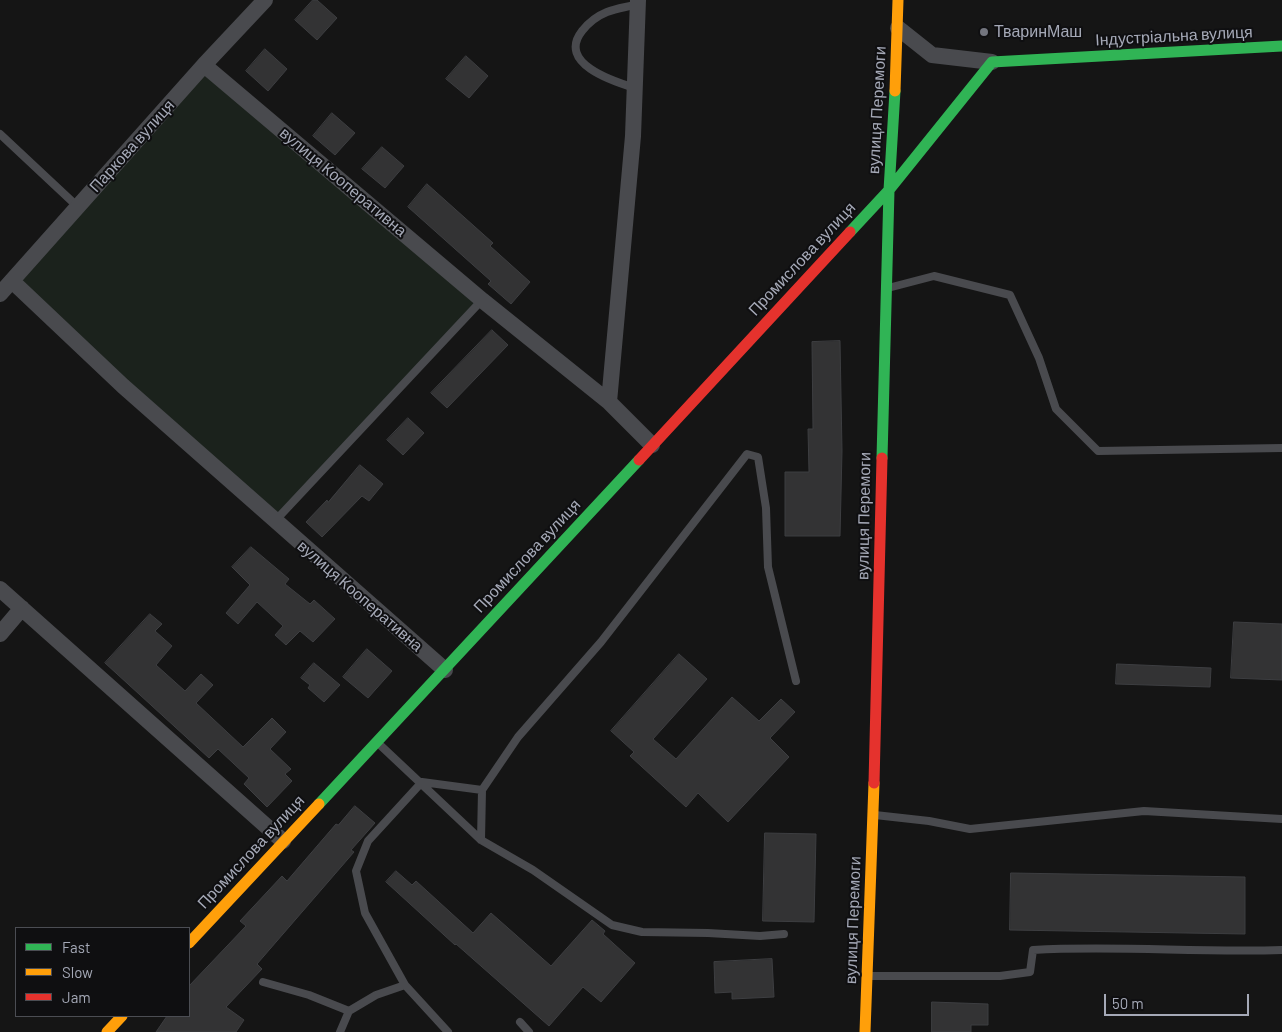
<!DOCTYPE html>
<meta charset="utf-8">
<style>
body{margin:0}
#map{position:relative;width:1282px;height:1032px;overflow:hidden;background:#151515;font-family:Barlow,sans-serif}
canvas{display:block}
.legend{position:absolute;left:15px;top:927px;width:175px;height:90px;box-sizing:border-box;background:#0f0f11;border:1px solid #4b4d53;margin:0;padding:6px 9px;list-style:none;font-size:15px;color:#a5a9b7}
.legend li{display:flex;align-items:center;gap:10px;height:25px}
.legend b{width:25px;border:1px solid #4b4d53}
.scale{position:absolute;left:1104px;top:994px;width:145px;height:22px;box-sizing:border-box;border:2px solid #a5a9b7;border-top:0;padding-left:6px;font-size:15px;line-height:18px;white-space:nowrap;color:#a5a9b7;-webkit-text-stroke:4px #0f0f11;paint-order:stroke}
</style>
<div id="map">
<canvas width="1282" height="1032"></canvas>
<ul class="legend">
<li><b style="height:6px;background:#30b455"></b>Fast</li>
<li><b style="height:6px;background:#ff9f0a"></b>Slow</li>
<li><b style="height:6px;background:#e5322d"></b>Jam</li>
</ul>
<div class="scale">50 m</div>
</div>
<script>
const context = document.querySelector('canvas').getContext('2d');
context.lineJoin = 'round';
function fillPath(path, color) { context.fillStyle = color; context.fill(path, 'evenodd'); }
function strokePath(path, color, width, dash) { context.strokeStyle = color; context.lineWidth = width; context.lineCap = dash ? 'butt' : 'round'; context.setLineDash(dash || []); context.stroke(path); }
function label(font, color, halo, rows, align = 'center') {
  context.font = font + ' Barlow,sans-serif'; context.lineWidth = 4; context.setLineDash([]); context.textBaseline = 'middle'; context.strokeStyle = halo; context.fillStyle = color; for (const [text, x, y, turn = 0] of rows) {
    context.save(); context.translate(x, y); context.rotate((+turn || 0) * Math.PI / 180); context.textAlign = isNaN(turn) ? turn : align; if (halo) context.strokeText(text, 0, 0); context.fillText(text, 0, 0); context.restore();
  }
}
const green = new Path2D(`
 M 204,65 L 482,300 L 275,521 L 12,281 Z`);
const building = new Path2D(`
 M 313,0 L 317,0 L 337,18 L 317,40 L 295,20 Z
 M 265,49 L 287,69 L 268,91 L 246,71 Z
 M 466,56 L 488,76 L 469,98 L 446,79 Z
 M 332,113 L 355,133 L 335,155 L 313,136 Z
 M 382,147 L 404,166 L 385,188 L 362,169 Z
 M 427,184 L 493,243 L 490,246 L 530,282 L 511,304 L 488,284 L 491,281 L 408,207 Z
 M 492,330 L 508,345 L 447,408 L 431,393 Z
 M 840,341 L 842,451 L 840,536 L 785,536 L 785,472 L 809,472 L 808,429 L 813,429 L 812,342 Z
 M 408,418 L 424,433 L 403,455 L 387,440 Z
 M 360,465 L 383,484 L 369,501 L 362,496 L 322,537 L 306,522 L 327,500 L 328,502 Z
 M 251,547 L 289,579 L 285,584 L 310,604 L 314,600 L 335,619 L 313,642 L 300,631 L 286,645 L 275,635 L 283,626 L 257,602 L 238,624 L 226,613 L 250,585 L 232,567 Z
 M 150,614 L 162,624 L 155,631 L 172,646 L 156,665 L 185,691 L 201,674 L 213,685 L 196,703 L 243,747 L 272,718 L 286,732 L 270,749 L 291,769 L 285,774 L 292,781 L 267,807 L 244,784 L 249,778 L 218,749 L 209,758 L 105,663 Z
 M 1234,622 L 1282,624 L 1282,680 L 1231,678 Z
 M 367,649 L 392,671 L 368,698 L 343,677 Z
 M 679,654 L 707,679 L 653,739 L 676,759 L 732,697 L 759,721 L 781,699 L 795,712 L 770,738 L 789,757 L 728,822 L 698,793 L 686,807 L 630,756 L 634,752 L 611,731 Z
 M 314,663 L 340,685 L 324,702 L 308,688 L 310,685 L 301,678 Z
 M 1117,664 L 1211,668 L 1210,687 L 1116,684 Z
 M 355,806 L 375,823 L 351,850 L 354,852 L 257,964 L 262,969 L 226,1007 L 244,1020 L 236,1032 L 156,1032 L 167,1016 L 189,1016 L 189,986 L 246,926 L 240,921 L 282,876 L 287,881 L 336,824 L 338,825 Z
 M 765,833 L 816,834 L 814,922 L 763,921 Z
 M 396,871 L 412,885 L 416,881 L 473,933 L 491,913 L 551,966 L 592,920 L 605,931 L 603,934 L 635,963 L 601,1002 L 583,987 L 549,1026 L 456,944 L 455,945 L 386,882 Z
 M 1011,873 L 1245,877 L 1245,934 L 1010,930 Z
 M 772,959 L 774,997 L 732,999 L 732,992 L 715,993 L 714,962 Z
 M 932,1002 L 988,1004 L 988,1025 L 971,1025 L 971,1032 L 932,1032 Z`);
const lane = new Path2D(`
 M 635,88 C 612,81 557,63 582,31 C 589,22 597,16 607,12 C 617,8 628,7 638,4
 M 0,134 L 78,207
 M 888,288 L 934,276 L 1010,295 L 1039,358 L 1056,409 L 1098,451 L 1282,448
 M 275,521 L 482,300
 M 379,744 L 481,840 L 533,870 L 612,925 L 642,932 L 708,933 L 760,936 L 784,934
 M 875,815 L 929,821 L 970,829 L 1144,811 L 1282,819
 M 481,840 L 482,790 L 518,737 L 601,642 L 747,454 L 758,457 L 766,508 L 768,567 L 796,681
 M 870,976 L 1000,976 L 1030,972 L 1033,950 C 1116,945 1199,953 1282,950
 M 263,982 L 309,995 L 349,1011
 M 520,1022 L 529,1032
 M 340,1032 L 349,1011 L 376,995 L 405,985
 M 448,1032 L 405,985 L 365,913 L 356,871 L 368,841 L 422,782 L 482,790`);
const street = new Path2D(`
 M 898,28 L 932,55 L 992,62
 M 204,65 L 482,300 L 609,402 L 652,445
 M 12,281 L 123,386 L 445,670
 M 0,294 L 204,65 L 265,0
 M 609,402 L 633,136 L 638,0
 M 0,589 L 283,841
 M 0,634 L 22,608`);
const fast = new Path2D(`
 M 850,232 L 889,190 L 992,62 L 1282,46
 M 882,458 L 889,190 L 895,91
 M 319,804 L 639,460`);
const slow = new Path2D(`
 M 895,91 L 898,0
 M 189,943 L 319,804
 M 107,1032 L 122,1016
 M 865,1032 L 874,783`);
const jam = new Path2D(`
 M 639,460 L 850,232
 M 874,783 L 882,458`);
const markers = [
 [984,32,5,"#73757e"]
];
const poiNames = [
 ["ТваринМаш",994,32]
];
const streetNames = [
 ["Індустріальна вулиця",1174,36,-3],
 ["вулиця Перемоги",877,110,-87],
 ["Паркова вулиця",132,146,-48],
 ["вулиця Кооперативна",343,182,40],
 ["Промислова вулиця",802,259,-47],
 ["вулиця Перемоги",864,516,-89],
 ["Промислова вулиця",527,556,-47],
 ["вулиця Кооперативна",360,596,41],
 ["Промислова вулиця",251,852,-47],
 ["вулиця Перемоги",853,920,-88]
];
fillPath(green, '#1b221c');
fillPath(building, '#333334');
strokePath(building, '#3d3e41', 1);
strokePath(lane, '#494a4e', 8);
strokePath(street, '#494a4e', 16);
strokePath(fast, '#30b455', 11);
strokePath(slow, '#ff9f0a', 11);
strokePath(jam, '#e5322d', 11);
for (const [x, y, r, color] of markers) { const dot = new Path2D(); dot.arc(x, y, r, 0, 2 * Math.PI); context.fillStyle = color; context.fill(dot); strokePath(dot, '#0f0f11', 2); }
label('16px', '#a5a9b7', '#0f0f11', poiNames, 'left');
label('16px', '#a5a9b7', '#0f0f11', streetNames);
</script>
